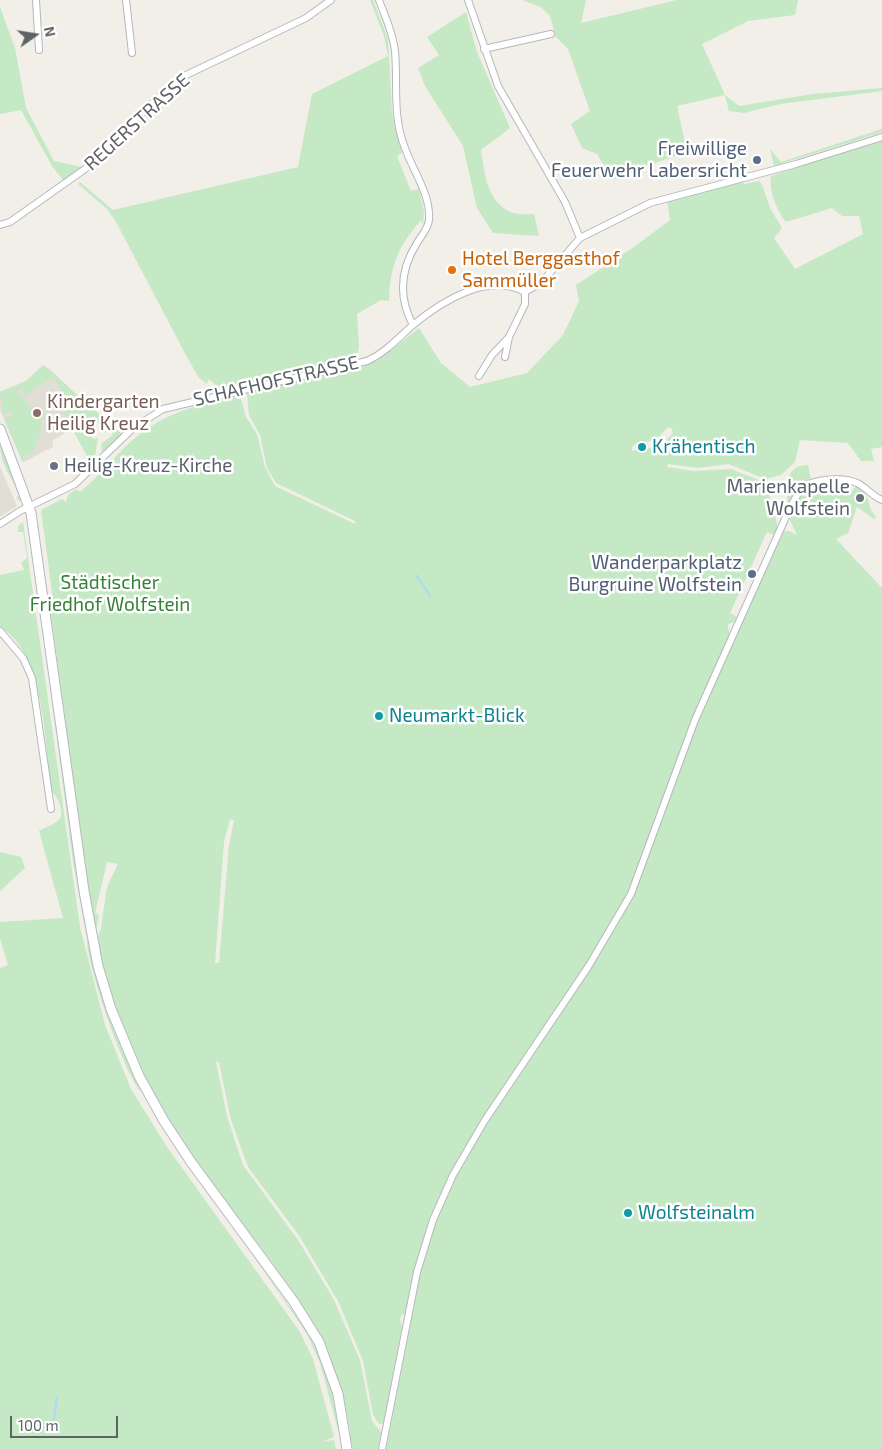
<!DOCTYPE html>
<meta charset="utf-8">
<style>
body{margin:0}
#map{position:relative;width:882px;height:1449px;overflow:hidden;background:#f1efe8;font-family:"Exo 2",sans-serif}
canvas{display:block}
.north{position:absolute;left:10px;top:10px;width:50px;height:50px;-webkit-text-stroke:4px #fff;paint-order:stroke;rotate:77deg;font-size:14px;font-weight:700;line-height:20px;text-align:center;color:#5f6368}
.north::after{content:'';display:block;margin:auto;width:18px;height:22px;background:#5f6368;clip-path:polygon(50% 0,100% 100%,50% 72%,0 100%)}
.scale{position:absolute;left:10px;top:1416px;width:108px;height:22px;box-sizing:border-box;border:2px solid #5f6368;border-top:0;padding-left:6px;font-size:15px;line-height:18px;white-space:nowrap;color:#5f6368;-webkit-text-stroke:4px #fff;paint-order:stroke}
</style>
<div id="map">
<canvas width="882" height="1449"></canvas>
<div class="north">N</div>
<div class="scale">100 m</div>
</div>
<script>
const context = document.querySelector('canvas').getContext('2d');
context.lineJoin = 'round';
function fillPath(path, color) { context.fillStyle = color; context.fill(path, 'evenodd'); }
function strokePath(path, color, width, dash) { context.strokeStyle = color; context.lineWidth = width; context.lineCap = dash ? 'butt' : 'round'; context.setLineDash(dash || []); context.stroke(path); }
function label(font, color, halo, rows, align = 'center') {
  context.font = font + ' "Exo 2",sans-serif'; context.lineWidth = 5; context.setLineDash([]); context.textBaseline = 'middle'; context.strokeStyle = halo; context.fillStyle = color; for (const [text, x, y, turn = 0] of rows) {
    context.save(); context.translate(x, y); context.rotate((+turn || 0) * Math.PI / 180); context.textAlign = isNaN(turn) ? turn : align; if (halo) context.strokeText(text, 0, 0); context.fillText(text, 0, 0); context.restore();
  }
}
const education = new Path2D(`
 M 43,365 L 51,370 L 83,401 L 74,428 L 53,440 L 53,447 L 23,462 L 0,410 L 0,392 L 26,381 Z
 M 0,466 L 17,506 L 0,517 Z`);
const green = new Path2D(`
 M 370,0 L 373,0 L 388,39 L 392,112 L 402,153 L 397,156 L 411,191 L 419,189 L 424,211 L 423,224 L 421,220 C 398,247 390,265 389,301 L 381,300 L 357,314 L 359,347 L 357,357 L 222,389 L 208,379 L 207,384 L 199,378 L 187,357 L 115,220 L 106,208 L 78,184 L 80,182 L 113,210 L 298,167 L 312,94 L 388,56 L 384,36 Z
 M 522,0 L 586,0 L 581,23 L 677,0 L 798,0 L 795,15 L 748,21 L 702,44 L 725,95 L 739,106 L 813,94 L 882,88 L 882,91 L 780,104 L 744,113 L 729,111 L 725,95 L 677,106 L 687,152 L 643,167 L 613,180 L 597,154 L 582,148 L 571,124 L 590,111 L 568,49 L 556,37 L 550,16 L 541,7 Z
 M 0,7 L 15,48 L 26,108 L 54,161 L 82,167 L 64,181 L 52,166 L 21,110 L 0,114 Z
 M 466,12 L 477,52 L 510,128 L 481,150 C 484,172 487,201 510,212 C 517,215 528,214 534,214 L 539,236 L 493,233 L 477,208 L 463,146 L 425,86 L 418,68 L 439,55 L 427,37 Z
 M 882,129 L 882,132 L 774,166 L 770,149 L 781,162 Z
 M 882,140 L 882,447 L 871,449 L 874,461 L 861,461 L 848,443 L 800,440 L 795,462 L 781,475 L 765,479 L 729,464 L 698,468 L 668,464 L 667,467 L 693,471 L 731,469 L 766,483 L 778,527 L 774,535 L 767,532 L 730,613 L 737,617 L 734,622 L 728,624 L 729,633 L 736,636 L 784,531 L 789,531 L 797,535 L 790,520 C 800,486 817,482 850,484 L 846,489 L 851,492 L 857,485 C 874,500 865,505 876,517 L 874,519 L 857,507 L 848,533 L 836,539 L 882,588 L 882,1449 L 386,1449 L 411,1322 L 405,1314 L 401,1315 L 400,1319 L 402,1327 L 384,1423 L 379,1424 L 373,1415 L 363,1361 L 339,1303 L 300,1237 L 248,1167 L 231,1120 L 219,1062 L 216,1062 L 227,1116 L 243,1165 L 298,1240 L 334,1300 L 360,1360 L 372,1421 L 381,1432 L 378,1449 L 352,1449 C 344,1330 256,1248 191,1155 C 163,1114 136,1067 118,1019 C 109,993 103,966 97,939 L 101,929 L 107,887 L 118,864 L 107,862 L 95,913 L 99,915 L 96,930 L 88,891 L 51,614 L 58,611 L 57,606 L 54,607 L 41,510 L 62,499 L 66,502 L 68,495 L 76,489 L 80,492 C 102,474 119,450 141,433 C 170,411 205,403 240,395 L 246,417 L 257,434 L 265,467 L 275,486 L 355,524 L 355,521 L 276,483 L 267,468 L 260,435 L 249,415 L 247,393 L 369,364 L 378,360 L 419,328 L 441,363 L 470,387 L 527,373 L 563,335 L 579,301 L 576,285 L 634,247 L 670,220 L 667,200 L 743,181 L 744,184 L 759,181 L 762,185 L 771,210 L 782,228 L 774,238 L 795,269 L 863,234 L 859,216 L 842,216 L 832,208 L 786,222 C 778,213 768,189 771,176 ZM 668,427 L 672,429 L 673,433 L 667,439 L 663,450 L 647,448 L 632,451 L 632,447 L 637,443 L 656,440 ZM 230,819 L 234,820 L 229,845 L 219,963 L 215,963 L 224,842 Z
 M 43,365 L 122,434 L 102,455 L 101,444 L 113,435 L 110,429 L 104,433 L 94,416 L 83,423 L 93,439 L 98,438 L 95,457 L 88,458 L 63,412 L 71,407 L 54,377 L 35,388 L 25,397 L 22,388 L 16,391 L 27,402 L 35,417 L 43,413 L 44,414 C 39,426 42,429 39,438 C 37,444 33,446 34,453 L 22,457 L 24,460 L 34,458 L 22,461 L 4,419 L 12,416 L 11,412 L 2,414 L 0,392 L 26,381 Z
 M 0,443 L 20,496 L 20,502 L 16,497 L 19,496 C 12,475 0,467 0,443 Z
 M 808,465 L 811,481 L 788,503 C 786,486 785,465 808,465 Z
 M 23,522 L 80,927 L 105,1025 L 131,1089 L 167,1147 L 300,1332 L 313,1359 L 334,1437 L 322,1442 L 334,1440 L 336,1449 L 0,1449 L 0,968 L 8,965 L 0,938 L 0,922 L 63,918 L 39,831 C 46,827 55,824 59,820 C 66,813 57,795 51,791 C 45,744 45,653 0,627 L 0,575 L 24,570 L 21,563 L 27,558 L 23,532 L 18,532 L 18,526 Z
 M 30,533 L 87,932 L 86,934 L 73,862 Z
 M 0,852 L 21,857 L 25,868 L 0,891 Z
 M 87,938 L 115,1033 L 140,1091 C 124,1072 85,962 87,938 Z
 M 239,1235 L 308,1333 L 322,1362 L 331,1388 L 340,1437 L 320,1363 L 307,1334 Z`);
const stream = new Path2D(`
 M 416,575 L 430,596
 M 54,1419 L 57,1397`);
const street = new Path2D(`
 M 36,0 L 39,50
 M 126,0 L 132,53
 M 379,0 C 385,17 393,32 395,51 C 398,84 392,116 405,148 C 413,171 431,195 429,220 C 428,229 421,236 417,243 C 400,270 398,297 413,325
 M 468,0 L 498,86 L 565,202 L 580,238
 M 484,49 L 551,34
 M 0,225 L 10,222 L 85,169 L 160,96 L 184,76 L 306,18 L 331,0
 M 505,357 L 509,337 L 525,304 L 525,292
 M 479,376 L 492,355 L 509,337
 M 0,524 L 20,511 L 75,484 L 132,429 L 163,409 L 367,361 C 385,353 398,338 413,325 C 442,301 488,272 525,292 L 541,283 L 580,238 L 650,203 L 796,164 L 882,137
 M 0,631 L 23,658 L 32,678 L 51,809
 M 382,1449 L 417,1272 L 433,1220 L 453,1175 L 485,1120 L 588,967 L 631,894 L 695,720 L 789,510 C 793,502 797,493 804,487 C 815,478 845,477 857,483 C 866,487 872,496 882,500`);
const secondary = new Path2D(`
 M 0,429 L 31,513 L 84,891 L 98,966 L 111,1009 L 139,1076 L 164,1121 L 191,1162 L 294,1302 L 319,1342 L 338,1394 L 347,1449`);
const markers = [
 [757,160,5,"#5c6f8a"],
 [452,270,5,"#e8710a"],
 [37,413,5,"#8d6e63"],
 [642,447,5,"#0f9aa8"],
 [54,466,5,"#6b7280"],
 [860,498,5,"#6b7280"],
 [752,574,5,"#5c6f8a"],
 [379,716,5,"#0f9aa8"],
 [628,1213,5,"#0f9aa8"]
];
const streetNames = [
 ["REGERSTRASSE",137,122,-42],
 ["SCHAFHOFSTRASSE",276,381,-13]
];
const serviceNames = [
 ["Freiwillige",747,149],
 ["Feuerwehr Labersricht",747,171],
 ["Wanderparkplatz",742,563],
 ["Burgruine Wolfstein",742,585]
];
const foodNames = [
 ["Hotel Berggasthof",462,259],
 ["Sammüller",462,281]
];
const educationNames = [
 ["Kindergarten",47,402],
 ["Heilig Kreuz",47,424]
];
const cultureNames = [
 ["Krähentisch",652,447],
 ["Neumarkt-Blick",389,716],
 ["Wolfsteinalm",638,1213]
];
const worshipNames = [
 ["Heilig-Kreuz-Kirche",64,466],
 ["Marienkapelle",850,487,"right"],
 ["Wolfstein",850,509,"right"]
];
const parkNames = [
 ["Städtischer",110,583],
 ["Friedhof Wolfstein",110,605]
];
fillPath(education, '#e1ded6');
fillPath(green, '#c5e8c5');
strokePath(stream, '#aadaff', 2);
strokePath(street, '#b5b8bc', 8);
strokePath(secondary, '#b6babf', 11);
strokePath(street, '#fff', 6);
strokePath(secondary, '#fff', 9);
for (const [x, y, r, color] of markers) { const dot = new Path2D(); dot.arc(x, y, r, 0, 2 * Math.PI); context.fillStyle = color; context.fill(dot); strokePath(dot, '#fff', 2); }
label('19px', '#5f6368', '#fff', streetNames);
label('19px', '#4e5e75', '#fff', serviceNames, 'right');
label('19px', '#c56008', '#fff', foodNames, 'left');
label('19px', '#785e54', '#fff', educationNames, 'left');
label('19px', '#0d838f', '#fff', cultureNames, 'left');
label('19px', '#5b616d', '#fff', worshipNames, 'left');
label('19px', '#348238', '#fff', parkNames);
</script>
